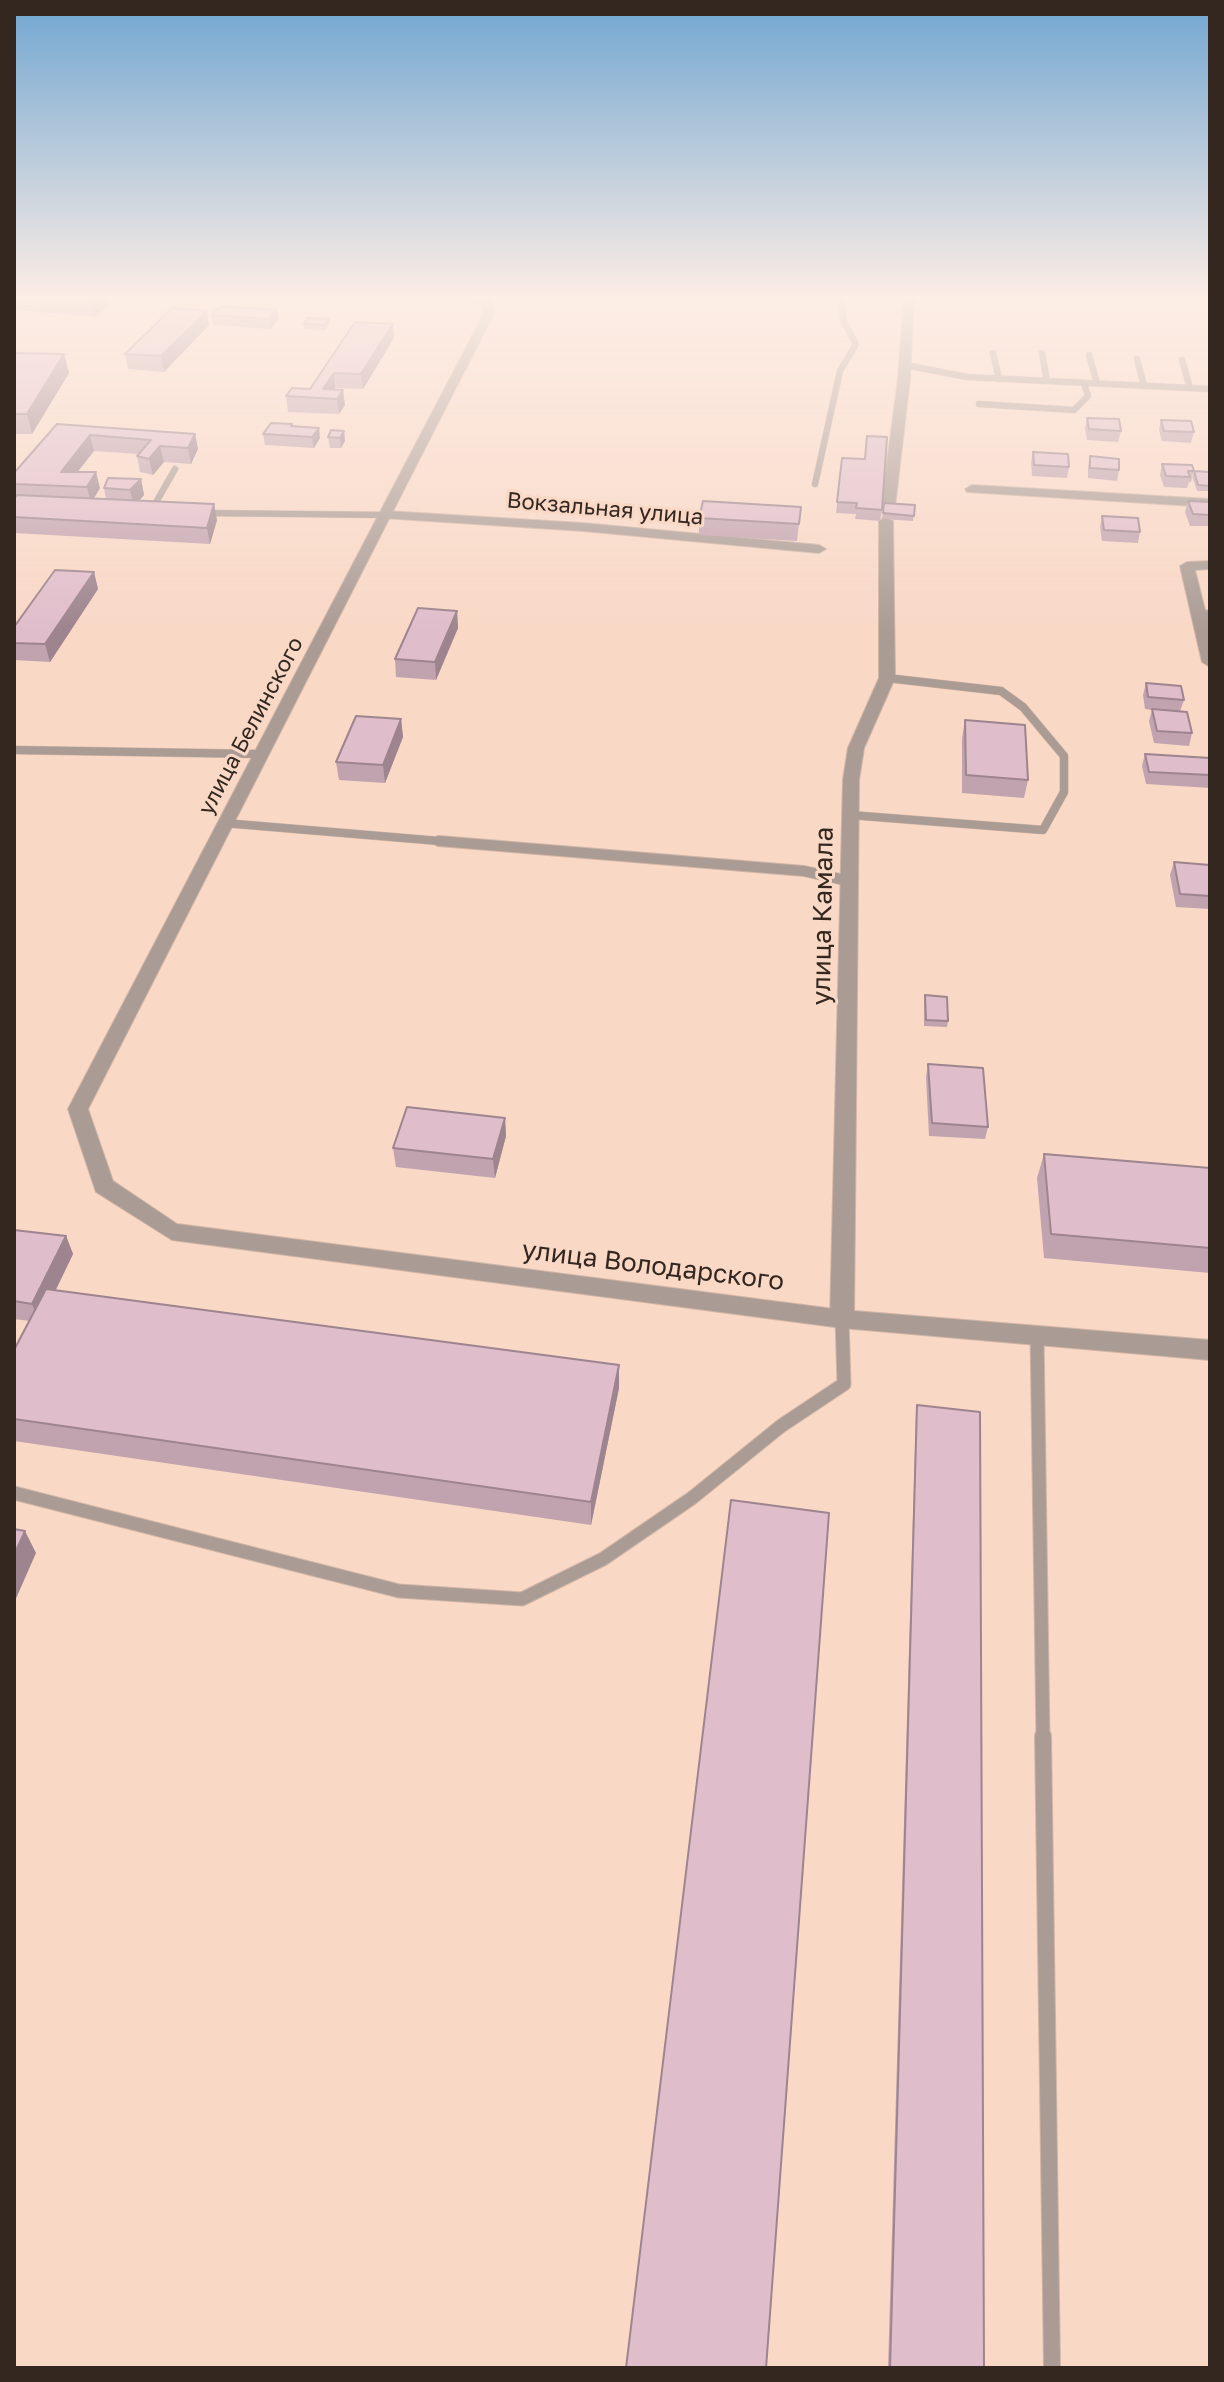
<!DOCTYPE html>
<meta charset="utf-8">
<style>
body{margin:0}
#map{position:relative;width:1224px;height:2382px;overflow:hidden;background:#f9d8c6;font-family:"Golos Text",sans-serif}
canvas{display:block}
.frame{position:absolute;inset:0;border:16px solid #332720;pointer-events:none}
</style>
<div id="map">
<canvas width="1224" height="2382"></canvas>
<div class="frame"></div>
</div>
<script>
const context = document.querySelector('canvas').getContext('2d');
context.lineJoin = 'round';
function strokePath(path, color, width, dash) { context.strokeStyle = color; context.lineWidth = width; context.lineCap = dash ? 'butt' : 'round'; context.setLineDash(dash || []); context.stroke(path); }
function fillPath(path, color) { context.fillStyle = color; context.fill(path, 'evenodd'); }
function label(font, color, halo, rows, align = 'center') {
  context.font = font + ' "Golos Text",sans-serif'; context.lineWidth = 6; context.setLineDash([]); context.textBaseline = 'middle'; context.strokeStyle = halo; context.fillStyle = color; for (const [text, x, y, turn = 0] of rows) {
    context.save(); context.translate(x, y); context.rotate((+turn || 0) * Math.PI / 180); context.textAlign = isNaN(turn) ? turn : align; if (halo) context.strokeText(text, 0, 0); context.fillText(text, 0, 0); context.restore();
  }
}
const serviceFar4 = new Path2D(`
 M 993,353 L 999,379
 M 1042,353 L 1047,381
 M 1089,355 L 1097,383
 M 1137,359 L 1144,386
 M 1182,360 L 1190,388
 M 905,365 L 967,377 L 1210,389
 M 979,404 L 1074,410 L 1088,396 L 1084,383
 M 815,484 L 840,371 L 856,344 L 843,320 L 842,298
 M 151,511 L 175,469
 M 204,513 L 387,515`);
const serviceFar3 = new Path2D(`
 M 14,750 L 259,754
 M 850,815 L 1043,830 L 1064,792 L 1064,756 L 1023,707 L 1001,691 L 887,678
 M 224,823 L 463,843`);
const serviceFar2 = new Path2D(`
 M 439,841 L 804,871 L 849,881`);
const serviceFar1 = new Path2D(`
 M 1037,1335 L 1043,1738
 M 14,1493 L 399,1591 L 522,1599 L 603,1559 L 692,1498 L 781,1426 L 844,1384 L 842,1319`);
const service = new Path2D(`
 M 1043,1736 L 1052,2368`);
const minor = new Path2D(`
 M 904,298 L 914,298 L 910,379 L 895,507 L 888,511 L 881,507 L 898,379 Z
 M 972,485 L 1210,499 L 1210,507 L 967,492 L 965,489 Z
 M 387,511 L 583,523 L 819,545 L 826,549 L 819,553 L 583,531 L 382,518 L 380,515 Z
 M 886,517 L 893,521 L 895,678 L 864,748 L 859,780 L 854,1319 L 850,1326 L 842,1328 L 834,1326 L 830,1319 L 843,780 L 848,748 L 879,678 L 879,521 Z
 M 1210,561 L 1210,569 L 1195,570 L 1205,610 L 1210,611 L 1210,619 L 1208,619 L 1210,667 L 1202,662 L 1180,566 L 1187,562 Z`);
const tertiary = new Path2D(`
 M 469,298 L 481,298 L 494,305 L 492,317 L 88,1109 L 113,1181 L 177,1224 L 842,1310 L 1210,1340 L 1210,1360 L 842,1328 L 172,1240 L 96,1192 L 68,1109 L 482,317 L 484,308 Z`);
const wall = new Path2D(`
 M 14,298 L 106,298 L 108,306 L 95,317 L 14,310 Z
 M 211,315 L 279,319 L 270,329 L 213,325 Z
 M 329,319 L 329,324 L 326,330 L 304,329 L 304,324 Z
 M 355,322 L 394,338 L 363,389 L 335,388 L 334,389 L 345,405 L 339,414 L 288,412 L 286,396 L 310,389 Z
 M 209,325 L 164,372 L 128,369 L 125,354 Z
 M 14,353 L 64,354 L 69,373 L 32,434 L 14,434 Z
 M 1087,418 L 1121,431 L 1118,442 L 1087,440 L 1085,428 Z
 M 1161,420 L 1194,432 L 1191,443 L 1162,441 L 1159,430 Z
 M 57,424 L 195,434 L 198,449 L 191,464 L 164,462 L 153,475 L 140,472 L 137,456 L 138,454 L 94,451 L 77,472 L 100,488 L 93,499 L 106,499 L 104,488 L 141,479 L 144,495 L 139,501 L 217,520 L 210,544 L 14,533 L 14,473 Z
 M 292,424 L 293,426 L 320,438 L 314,448 L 265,445 L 263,434 Z
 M 344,431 L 345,441 L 341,448 L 330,448 L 328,437 Z
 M 1033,452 L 1069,467 L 1067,478 L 1032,476 L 1031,462 Z
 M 1090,456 L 1119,470 L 1117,481 L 1088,478 L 1088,467 Z
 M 842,458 L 882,510 L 880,521 L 855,519 L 856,514 L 836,513 Z
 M 1162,464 L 1194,471 L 1191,482 L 1189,482 L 1187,488 L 1164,487 L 1160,475 Z
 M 1194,471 L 1210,472 L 1210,491 L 1197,491 L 1192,476 Z
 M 1188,501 L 1210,502 L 1210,526 L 1190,526 L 1185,512 Z
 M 884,503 L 915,505 L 913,521 L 882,519 Z
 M 801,507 L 797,541 L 699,535 L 699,518 Z
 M 1102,516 L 1140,532 L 1138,543 L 1102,541 L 1100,527 Z
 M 94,572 L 98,589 L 50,662 L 14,660 L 14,627 Z
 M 457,611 L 458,628 L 436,680 L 396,677 L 395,659 Z
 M 1146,683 L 1184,700 L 1180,711 L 1192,733 L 1189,746 L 1154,743 L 1149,721 L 1152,710 L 1145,709 L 1143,695 Z
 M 401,719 L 403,737 L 385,783 L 339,780 L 336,762 Z
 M 965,720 L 1028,780 L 1024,798 L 962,793 L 962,738 Z
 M 1145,754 L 1210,758 L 1210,788 L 1146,784 L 1142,766 Z
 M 1174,862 L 1210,865 L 1210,909 L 1176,907 L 1170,875 Z
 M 925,995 L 948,1021 L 947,1027 L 924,1026 L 924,1001 Z
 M 928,1064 L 988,1127 L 985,1139 L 929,1136 L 926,1077 Z
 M 505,1118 L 506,1136 L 495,1178 L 396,1167 L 393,1148 Z
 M 1044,1154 L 1210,1168 L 1210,1273 L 1044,1258 L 1037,1178 Z
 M 14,1230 L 66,1236 L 73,1254 L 56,1290 L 619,1365 L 619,1388 L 591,1525 L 14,1441 L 14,1350 L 30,1321 L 14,1319 Z
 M 917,1405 L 984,2368 L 888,2368 L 916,1411 Z`);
const shadedWall = new Path2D(`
 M 91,298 L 106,298 L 108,306 L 95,317 Z
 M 277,310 L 279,319 L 270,329 L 269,319 Z
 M 207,311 L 209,325 L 164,372 L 161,356 Z
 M 393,324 L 394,338 L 363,389 L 361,374 Z
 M 64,354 L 69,373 L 32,434 L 27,414 Z
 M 334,373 L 335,388 L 329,398 L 323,389 Z
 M 343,390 L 345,405 L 339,414 L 337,399 Z
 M 319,428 L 320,438 L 314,448 L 312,437 Z
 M 344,431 L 345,441 L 341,448 L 340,438 Z
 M 195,434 L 198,449 L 191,464 L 188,448 Z
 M 90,435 L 94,451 L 65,488 L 61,472 Z
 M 160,446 L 164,462 L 153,475 L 149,459 Z
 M 96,472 L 100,488 L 91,503 L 87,487 Z
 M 141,479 L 144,495 L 134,506 L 130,490 Z
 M 214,504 L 217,520 L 210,544 L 207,528 Z
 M 94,572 L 98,589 L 50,662 L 45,644 Z
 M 457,611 L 458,628 L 436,680 L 435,662 Z
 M 401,719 L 403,737 L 385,783 L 383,765 Z
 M 505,1118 L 506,1136 L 495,1178 L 493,1159 Z
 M 66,1236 L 73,1254 L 40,1322 L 32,1304 Z
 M 619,1365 L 619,1388 L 591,1525 L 591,1502 Z
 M 25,1531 L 36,1553 L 14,1603 L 14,1555 Z`);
const building = new Path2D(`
 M 221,306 L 277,310 L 269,319 L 211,315 Z
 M 172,308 L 207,311 L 161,356 L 125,354 Z
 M 307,318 L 329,319 L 325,325 L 304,324 Z
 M 355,322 L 393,324 L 361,374 L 334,373 L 323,389 L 343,390 L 337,399 L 286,396 L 292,388 L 310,389 Z
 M 14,353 L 64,354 L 27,414 L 14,414 Z
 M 1087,418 L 1119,419 L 1121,431 L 1089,429 Z
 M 1161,420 L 1191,421 L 1194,432 L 1164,431 Z
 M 271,423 L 292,424 L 291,426 L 319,428 L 312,437 L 263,434 Z
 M 57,424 L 195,434 L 188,448 L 160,446 L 149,459 L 137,456 L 151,440 L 90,435 L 61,472 L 96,472 L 87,487 L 14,484 L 14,473 Z
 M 331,430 L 344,431 L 340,438 L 328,437 Z
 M 867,436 L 887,437 L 882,510 L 856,508 L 857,503 L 837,502 L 842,458 L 865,459 Z
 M 1033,452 L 1068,454 L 1069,467 L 1034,465 Z
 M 1090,456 L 1119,459 L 1119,470 L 1090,468 Z
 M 1162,464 L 1192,465 L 1194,471 L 1188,471 L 1190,477 L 1166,476 Z
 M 1194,471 L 1210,472 L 1210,486 L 1198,485 Z
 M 108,478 L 141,479 L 130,490 L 104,488 Z
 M 17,495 L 214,504 L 207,528 L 14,517 L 14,499 Z
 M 703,501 L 801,507 L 799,524 L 699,518 Z
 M 1188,501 L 1210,502 L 1210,515 L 1193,514 Z
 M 884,503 L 915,505 L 914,516 L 883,513 Z
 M 1102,516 L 1138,518 L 1140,532 L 1104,530 Z
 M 55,570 L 94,572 L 45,644 L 14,643 L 14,627 Z
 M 418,608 L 457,611 L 435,662 L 395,659 Z
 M 1146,683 L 1181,686 L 1184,700 L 1148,697 Z
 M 1152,709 L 1187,712 L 1192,733 L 1157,731 Z
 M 356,716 L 401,719 L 383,765 L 336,762 Z
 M 965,720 L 1025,725 L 1028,780 L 966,775 Z
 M 1145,754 L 1210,758 L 1210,775 L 1149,772 Z
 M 1174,862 L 1210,865 L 1210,896 L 1180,894 Z
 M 925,995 L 947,997 L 948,1021 L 926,1020 Z
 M 928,1064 L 983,1068 L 988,1127 L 932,1123 Z
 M 407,1107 L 505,1118 L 493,1159 L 393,1148 Z
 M 1044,1154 L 1210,1168 L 1210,1248 L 1051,1234 Z
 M 14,1230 L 66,1236 L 32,1304 L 14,1301 Z
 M 46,1289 L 619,1365 L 591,1502 L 14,1419 L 14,1350 Z
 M 917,1405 L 980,1412 L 984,2368 L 890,2368 Z
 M 731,1500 L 829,1513 L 766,2368 L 626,2368 Z
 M 14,1529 L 25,1531 L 14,1555 Z`);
const farStreetnames = [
 ["Вокзальная улица",605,509,5],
 ["улица Белинского",251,726,-62]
];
const streetNames = [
 ["улица Камала",823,916,-89],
 ["улица Володарского",653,1266,7]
];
strokePath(serviceFar4, '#d1b5a5', 7);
strokePath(serviceFar3, '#d1b5a5', 9);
strokePath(serviceFar2, '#d1b5a5', 12);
strokePath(serviceFar1, '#d1b5a5', 15);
strokePath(service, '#d1b5a5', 18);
strokePath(minor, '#d1b5a5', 2);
strokePath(tertiary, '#d1b5a5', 2);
strokePath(serviceFar4, '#aa9b95', 6);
strokePath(serviceFar3, '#aa9b95', 8);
strokePath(serviceFar2, '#aa9b95', 10);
strokePath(serviceFar1, '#aa9b95', 13);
strokePath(service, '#aa9b95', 16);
fillPath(minor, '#aa9b95');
fillPath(tertiary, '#aa9b95');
fillPath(wall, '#c1a3af');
fillPath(shadedWall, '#9d848e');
fillPath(building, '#e0bdcb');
strokePath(building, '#9d848e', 2);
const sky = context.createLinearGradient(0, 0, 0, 631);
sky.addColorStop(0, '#71a6d1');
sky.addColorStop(0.47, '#fcede5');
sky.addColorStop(1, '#fcede500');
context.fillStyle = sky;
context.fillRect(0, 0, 1224, 631);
label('22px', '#332720', '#f9d8c6', farStreetnames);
label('26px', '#332720', '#f9d8c6', streetNames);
</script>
